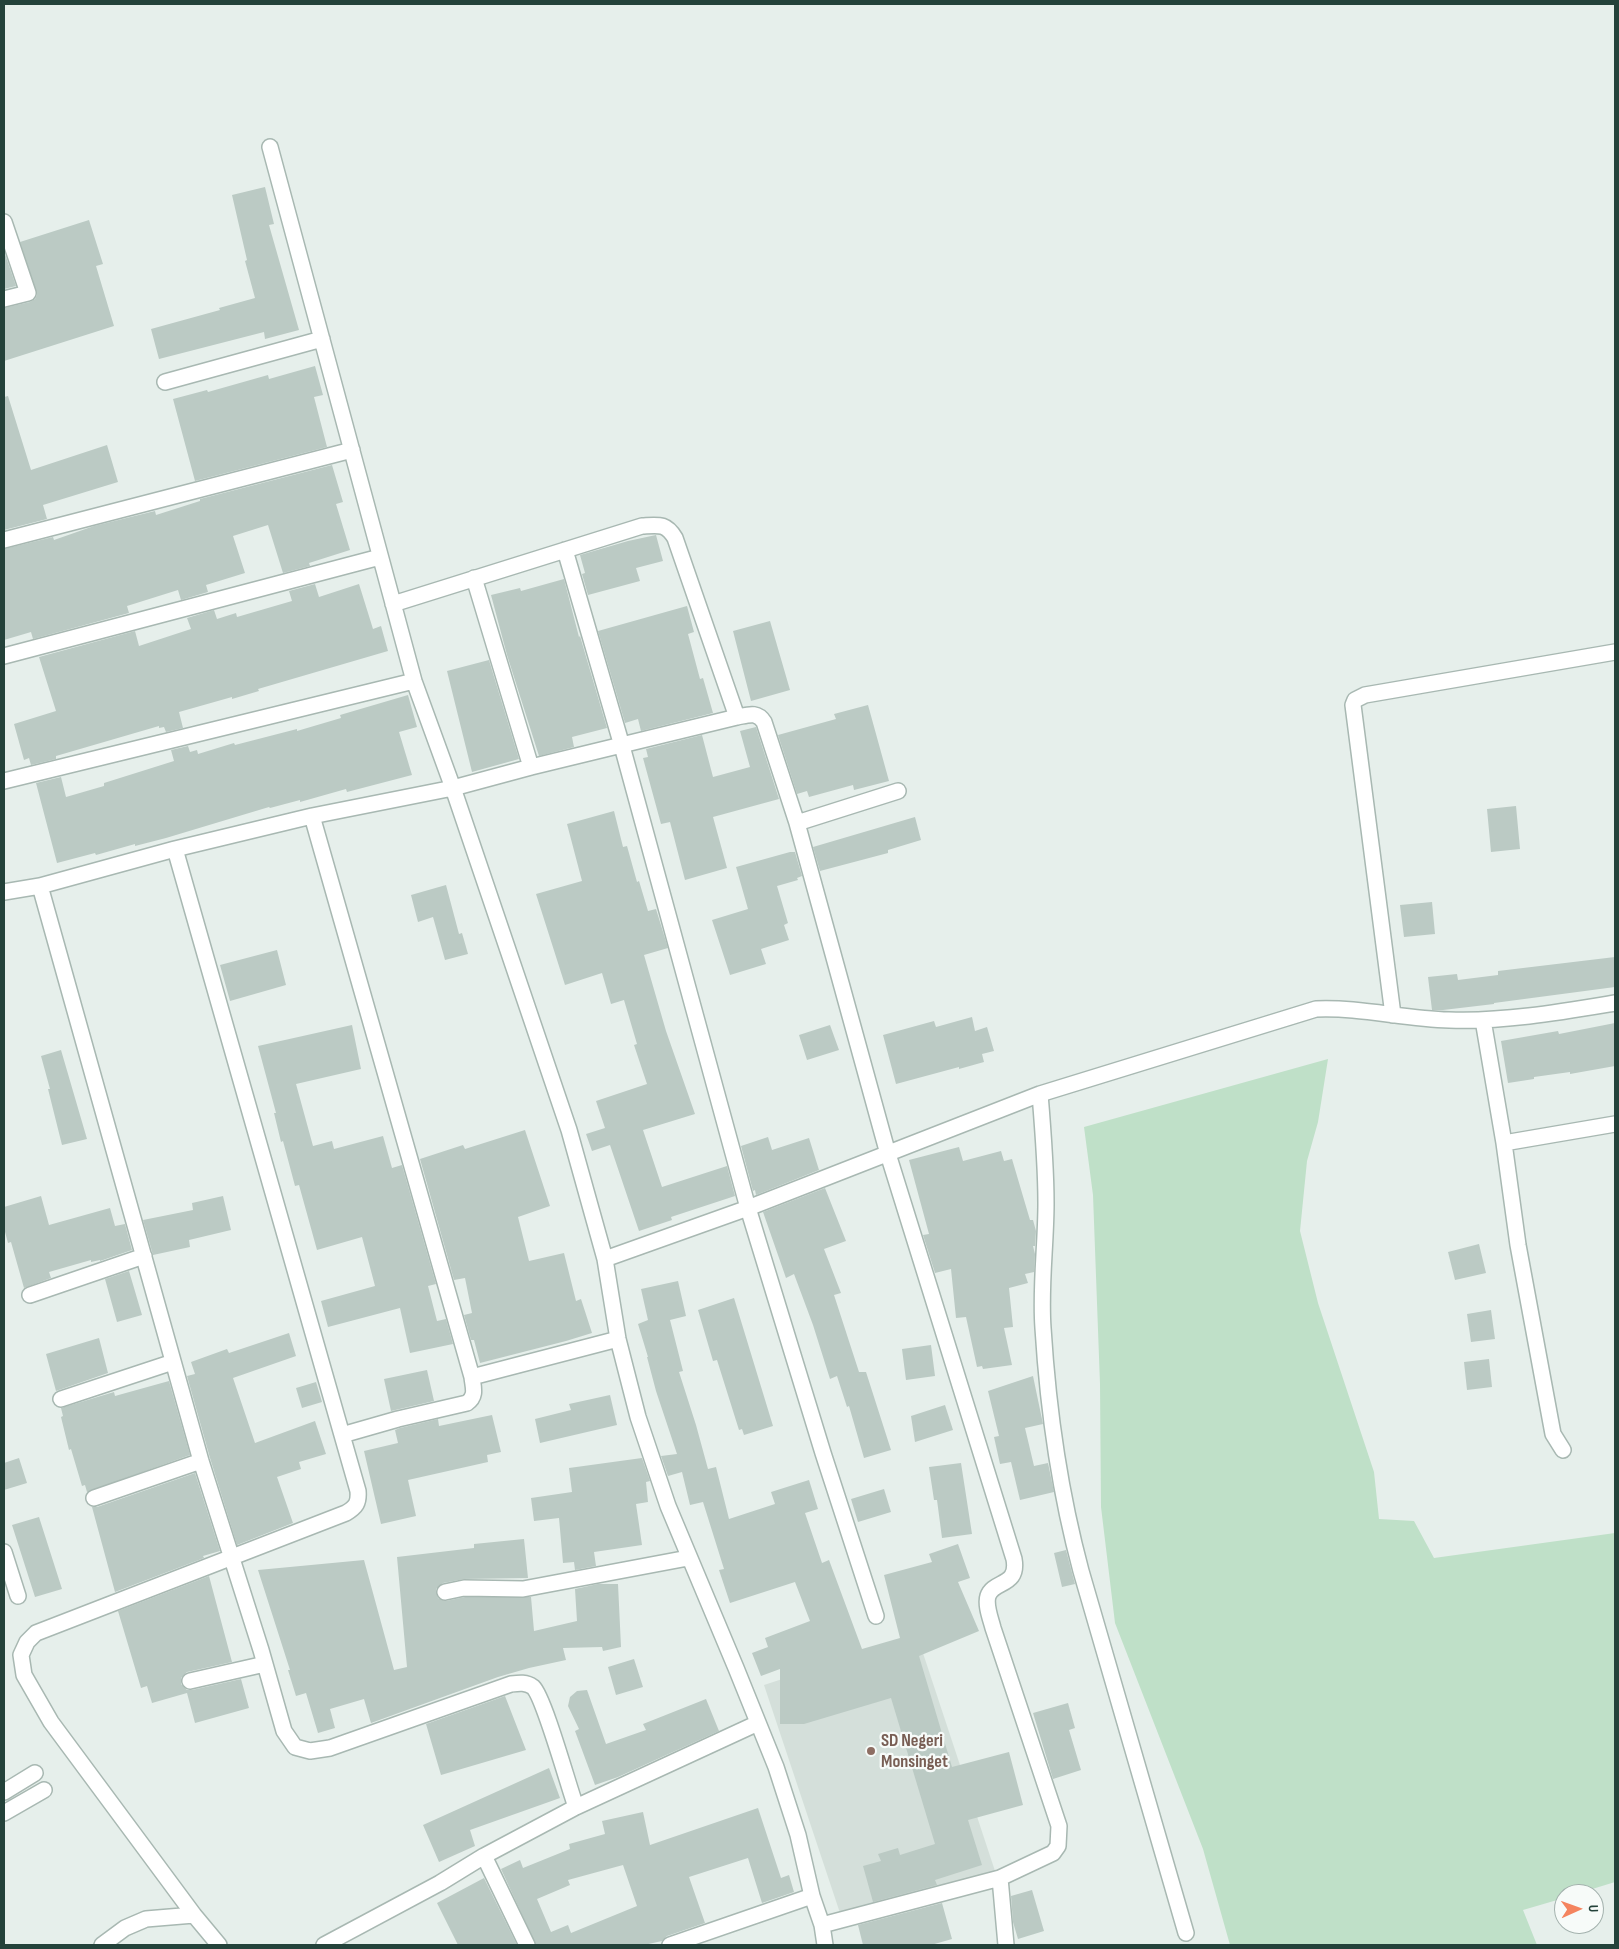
<!DOCTYPE html>
<style>
body{margin:0}
#map{position:relative;width:1619px;height:1949px;overflow:hidden;background:#e6efeb;font-family:"Sofia Sans Condensed",sans-serif}
canvas{display:block}
.frame{position:absolute;inset:0;border:5px solid #24423a;pointer-events:none}
.north{position:absolute;left:1554px;top:1884px;width:50px;height:50px;box-sizing:border-box;background:#f7fbf9;border:1px solid #a3b1ad;border-radius:50%;rotate:88deg;font-size:14px;font-weight:700;line-height:20px;text-align:center;color:#24423a}
.north::after{content:'';display:block;margin:auto;width:18px;height:22px;background:#f4845f;clip-path:polygon(50% 0,100% 100%,50% 72%,0 100%)}
</style>
<div id="map">
<canvas width="1619" height="1949"></canvas>
<div class="frame"></div>
<div class="north">U</div>
</div>
<script>
const context = document.querySelector('canvas').getContext('2d');
context.lineJoin = 'round';
function fillPath(path, color) { context.fillStyle = color; context.fill(path, 'evenodd'); }
function strokePath(path, color, width, dash) { context.strokeStyle = color; context.lineWidth = width; context.lineCap = dash ? 'butt' : 'round'; context.setLineDash(dash || []); context.stroke(path); }
function label(font, color, halo, rows, align = 'center') {
  context.font = font + ' "Sofia Sans Condensed",sans-serif'; context.lineWidth = 4.5; context.setLineDash([]); context.textBaseline = 'middle'; context.strokeStyle = halo; context.fillStyle = color; for (const [text, x, y, turn = 0] of rows) {
    context.save(); context.translate(x, y); context.rotate((+turn || 0) * Math.PI / 180); context.textAlign = isNaN(turn) ? turn : align; if (halo) context.strokeText(text, 0, 0); context.fillText(text, 0, 0); context.restore();
  }
}
const built = new Path2D(`
 M 917,1635 L 996,1874 L 844,1925 L 764,1685 Z`);
const green = new Path2D(`
 M 1328,1059 L 1318,1122 L 1307,1161 L 1300,1231 L 1318,1303 L 1374,1472 L 1379,1519 L 1414,1521 L 1434,1558 L 1615,1533 L 1615,1882 L 1576,1894 L 1564,1894 L 1564,1898 L 1523,1910 L 1537,1945 L 1230,1945 L 1203,1849 L 1115,1623 L 1101,1507 L 1100,1384 L 1093,1195 L 1084,1127 Z`);
const building = new Path2D(`
 M 265,187 L 274,224 L 269,225 L 299,330 L 265,339 L 264,332 L 159,359 L 151,329 L 220,310 L 219,308 L 255,298 L 245,261 L 247,260 L 232,195 Z
 M 89,220 L 103,264 L 96,266 L 114,326 L 4,361 L 4,308 L 30,302 L 35,299 L 37,295 L 20,242 Z
 M 4,251 L 16,286 L 4,289 Z
 M 315,366 L 323,395 L 314,397 L 327,447 L 195,481 L 173,399 L 207,390 L 208,392 L 268,375 L 269,379 Z
 M 8,396 L 31,470 L 107,445 L 118,482 L 43,505 L 47,519 L 4,530 L 4,397 Z
 M 332,465 L 343,502 L 336,504 L 350,550 L 309,563 L 310,566 L 283,573 L 268,525 L 233,536 L 245,573 L 206,585 L 208,592 L 181,600 L 178,590 L 127,606 L 129,613 L 33,639 L 31,632 L 4,640 L 4,549 L 53,537 L 54,540 L 94,526 L 155,511 L 156,515 L 200,501 L 200,499 Z
 M 656,535 L 663,561 L 636,568 L 640,581 L 588,595 L 582,574 L 585,573 L 580,555 L 628,541 Z
 M 564,579 L 579,637 L 580,636 L 607,728 L 572,737 L 574,747 L 539,756 L 507,655 L 491,595 L 520,588 L 521,591 Z
 M 315,584 L 319,597 L 359,584 L 373,629 L 381,626 L 388,651 L 258,689 L 259,691 L 232,699 L 232,697 L 179,712 L 183,728 L 166,732 L 164,727 L 159,728 L 159,726 L 56,756 L 56,759 L 31,765 L 29,758 L 24,760 L 14,724 L 56,711 L 39,657 L 135,631 L 139,646 L 191,629 L 187,618 L 214,610 L 217,619 L 236,613 L 237,617 L 292,601 L 289,591 Z
 M 687,606 L 694,632 L 688,634 L 700,679 L 703,678 L 713,713 L 641,731 L 638,719 L 625,723 L 598,631 Z
 M 770,621 L 790,690 L 751,701 L 733,631 Z
 M 489,660 L 519,759 L 472,772 L 447,671 Z
 M 408,695 L 417,727 L 399,732 L 412,775 L 347,792 L 346,789 L 300,802 L 300,800 L 270,808 L 269,807 L 166,838 L 135,846 L 135,844 L 96,855 L 95,853 L 57,863 L 36,783 L 61,777 L 66,797 L 104,786 L 104,783 L 174,761 L 171,750 L 188,746 L 190,752 L 197,750 L 198,754 L 234,743 L 235,745 L 297,729 L 297,731 L 341,718 L 340,715 Z
 M 868,705 L 889,781 L 854,790 L 853,785 L 809,797 L 807,791 L 797,794 L 778,735 L 836,719 L 834,714 Z
 M 756,727 L 779,799 L 713,817 L 727,868 L 685,880 L 670,822 L 661,824 L 643,758 L 648,757 L 646,749 L 702,735 L 713,777 L 750,767 L 740,731 Z
 M 1516,806 L 1520,849 L 1491,852 L 1487,809 Z
 M 614,811 L 623,847 L 627,846 L 637,882 L 639,881 L 648,911 L 656,909 L 668,948 L 644,955 L 666,1031 L 695,1114 L 643,1130 L 662,1187 L 727,1166 L 735,1196 L 671,1217 L 672,1220 L 639,1231 L 610,1145 L 592,1151 L 586,1134 L 605,1128 L 596,1101 L 647,1084 L 634,1045 L 637,1044 L 624,1000 L 611,1004 L 602,973 L 565,985 L 536,894 L 582,881 L 567,824 Z
 M 915,817 L 921,840 L 888,850 L 888,853 L 820,871 L 813,847 Z
 M 790,852 L 795,852 L 802,876 L 797,878 L 798,880 L 777,886 L 788,923 L 784,925 L 789,940 L 761,949 L 766,964 L 730,975 L 712,920 L 748,909 L 736,867 Z
 M 446,885 L 459,934 L 462,933 L 468,954 L 445,960 L 433,917 L 418,922 L 411,895 Z
 M 1432,902 L 1435,934 L 1404,937 L 1400,905 Z
 M 277,950 L 286,985 L 230,1001 L 220,965 Z
 M 1615,957 L 1615,987 L 1494,1003 L 1494,1004 L 1443,1010 L 1432,1010 L 1428,977 L 1457,974 L 1458,980 L 1498,975 L 1498,971 Z
 M 972,1017 L 975,1031 L 987,1027 L 994,1051 L 982,1054 L 984,1062 L 959,1069 L 959,1067 L 896,1084 L 883,1035 L 934,1021 L 936,1027 Z
 M 1615,1023 L 1615,1066 L 1570,1074 L 1570,1072 L 1534,1077 L 1534,1079 L 1508,1083 L 1501,1041 L 1558,1031 L 1559,1034 Z
 M 352,1025 L 361,1069 L 296,1084 L 313,1146 L 332,1141 L 334,1149 L 383,1136 L 392,1168 L 402,1165 L 436,1284 L 428,1286 L 437,1321 L 446,1319 L 453,1344 L 410,1353 L 400,1308 L 328,1327 L 321,1301 L 375,1286 L 362,1237 L 317,1250 L 299,1185 L 295,1186 L 283,1141 L 281,1142 L 274,1113 L 276,1113 L 258,1046 Z
 M 830,1025 L 839,1050 L 807,1060 L 799,1035 Z
 M 61,1050 L 87,1139 L 62,1145 L 48,1089 L 50,1089 L 41,1056 Z
 M 525,1130 L 550,1206 L 518,1217 L 529,1261 L 564,1253 L 576,1301 L 581,1299 L 592,1333 L 566,1341 L 480,1363 L 474,1340 L 471,1340 L 464,1315 L 472,1313 L 465,1278 L 454,1280 L 420,1159 L 463,1145 L 465,1149 Z
 M 768,1137 L 772,1150 L 809,1138 L 819,1170 L 756,1195 L 755,1190 L 753,1191 L 741,1146 Z
 M 959,1147 L 963,1161 L 1001,1151 L 1004,1161 L 1012,1159 L 1030,1220 L 1033,1220 L 1036,1231 L 1035,1246 L 1033,1246 L 1035,1254 L 1034,1272 L 1025,1274 L 1028,1283 L 1009,1288 L 1013,1327 L 1004,1328 L 1012,1365 L 983,1369 L 982,1366 L 977,1367 L 966,1317 L 956,1318 L 951,1269 L 935,1273 L 923,1235 L 929,1234 L 909,1160 Z
 M 825,1188 L 846,1241 L 824,1249 L 841,1293 L 834,1295 L 859,1372 L 866,1372 L 891,1450 L 864,1458 L 849,1406 L 847,1407 L 837,1376 L 830,1379 L 813,1325 L 794,1274 L 786,1278 L 763,1212 Z
 M 41,1196 L 49,1225 L 110,1208 L 115,1226 L 125,1224 L 132,1250 L 100,1261 L 100,1260 L 91,1262 L 91,1260 L 49,1272 L 51,1278 L 24,1288 L 11,1242 L 8,1243 L 4,1228 L 4,1207 Z
 M 223,1196 L 231,1230 L 189,1240 L 190,1247 L 153,1255 L 143,1220 L 193,1210 L 192,1203 Z
 M 1479,1244 L 1486,1273 L 1455,1280 L 1448,1252 Z
 M 129,1271 L 142,1315 L 117,1322 L 105,1279 Z
 M 678,1281 L 686,1316 L 670,1320 L 683,1371 L 679,1372 L 696,1425 L 708,1469 L 716,1467 L 729,1519 L 775,1504 L 771,1492 L 809,1480 L 818,1509 L 805,1513 L 822,1563 L 829,1560 L 862,1649 L 900,1638 L 884,1575 L 932,1562 L 929,1554 L 958,1544 L 970,1578 L 958,1582 L 979,1631 L 919,1656 L 952,1767 L 1009,1752 L 1023,1805 L 968,1820 L 982,1865 L 935,1880 L 937,1885 L 873,1902 L 863,1866 L 881,1861 L 878,1854 L 898,1848 L 900,1855 L 935,1844 L 891,1698 L 804,1724 L 780,1724 L 780,1669 L 761,1676 L 752,1653 L 768,1647 L 765,1638 L 810,1621 L 795,1582 L 730,1603 L 719,1570 L 724,1569 L 703,1502 L 690,1505 L 682,1472 L 668,1476 L 661,1456 L 677,1454 L 656,1391 L 647,1357 L 648,1357 L 638,1324 L 648,1320 L 641,1289 Z
 M 734,1298 L 773,1426 L 744,1435 L 742,1429 L 739,1430 L 717,1360 L 713,1361 L 698,1310 Z
 M 1491,1310 L 1495,1339 L 1471,1342 L 1467,1314 Z
 M 289,1333 L 296,1356 L 233,1378 L 255,1443 L 315,1421 L 326,1454 L 299,1462 L 301,1469 L 277,1477 L 293,1523 L 237,1545 L 210,1458 L 187,1376 L 195,1374 L 191,1362 L 227,1349 L 229,1353 Z
 M 99,1338 L 108,1373 L 56,1391 L 46,1354 Z
 M 931,1345 L 935,1376 L 906,1380 L 902,1349 Z
 M 1489,1359 L 1492,1387 L 1467,1390 L 1464,1362 Z
 M 427,1370 L 434,1401 L 391,1411 L 384,1379 Z
 M 1033,1376 L 1043,1424 L 1025,1428 L 1034,1466 L 1048,1463 L 1054,1492 L 1020,1500 L 1011,1462 L 1000,1464 L 994,1437 L 999,1436 L 988,1391 Z
 M 169,1381 L 190,1455 L 87,1492 L 85,1485 L 82,1486 L 71,1449 L 69,1450 L 61,1417 L 63,1416 L 61,1408 L 114,1392 L 115,1396 Z
 M 316,1382 L 322,1402 L 302,1408 L 296,1388 Z
 M 610,1395 L 617,1425 L 540,1443 L 535,1419 L 571,1410 L 569,1404 Z
 M 945,1405 L 953,1430 L 915,1442 L 911,1416 Z
 M 492,1415 L 501,1452 L 487,1455 L 488,1462 L 408,1480 L 416,1516 L 381,1524 L 364,1451 L 398,1443 L 395,1430 L 400,1428 L 438,1419 L 439,1426 Z
 M 19,1458 L 27,1483 L 4,1490 L 4,1463 Z
 M 642,1458 L 650,1481 L 646,1482 L 648,1502 L 636,1504 L 642,1545 L 594,1552 L 596,1566 L 575,1570 L 574,1562 L 563,1563 L 559,1518 L 534,1521 L 531,1498 L 572,1492 L 569,1468 Z
 M 961,1463 L 972,1534 L 942,1538 L 937,1500 L 934,1500 L 929,1467 Z
 M 195,1473 L 220,1551 L 203,1556 L 204,1558 L 115,1592 L 92,1507 L 97,1507 Z
 M 884,1489 L 891,1512 L 858,1522 L 851,1499 Z
 M 39,1517 L 62,1589 L 35,1597 L 12,1525 Z
 M 524,1539 L 528,1578 L 464,1579 L 443,1583 L 436,1589 L 438,1598 L 446,1601 L 465,1597 L 531,1597 L 534,1631 L 577,1621 L 575,1589 L 598,1584 L 618,1584 L 621,1647 L 603,1651 L 602,1647 L 563,1648 L 566,1660 L 529,1668 L 498,1677 L 371,1723 L 364,1699 L 330,1709 L 335,1728 L 318,1733 L 306,1693 L 296,1696 L 288,1670 L 290,1670 L 258,1570 L 364,1560 L 394,1670 L 407,1667 L 397,1557 L 474,1548 L 474,1544 Z
 M 1066,1550 L 1075,1584 L 1062,1587 L 1054,1553 Z
 M 209,1576 L 232,1662 L 187,1672 L 181,1678 L 181,1684 L 187,1690 L 192,1690 L 241,1679 L 249,1708 L 195,1723 L 187,1693 L 152,1703 L 147,1686 L 141,1688 L 118,1611 Z
 M 634,1659 L 643,1687 L 616,1695 L 608,1667 Z
 M 587,1690 L 606,1744 L 646,1730 L 643,1724 L 706,1699 L 719,1731 L 618,1777 L 595,1785 L 575,1731 L 579,1729 L 568,1706 L 570,1697 L 577,1691 Z
 M 505,1696 L 526,1750 L 441,1775 L 426,1724 Z
 M 1068,1703 L 1075,1728 L 1069,1730 L 1081,1770 L 1053,1779 L 1033,1713 Z
 M 549,1768 L 560,1798 L 470,1830 L 475,1846 L 439,1862 L 423,1825 Z
 M 758,1808 L 781,1878 L 789,1875 L 794,1892 L 762,1903 L 748,1858 L 689,1877 L 705,1923 L 667,1936 L 662,1941 L 644,1945 L 536,1945 L 501,1869 L 520,1860 L 523,1868 L 570,1849 L 569,1844 L 605,1834 L 602,1821 L 643,1812 L 650,1845 ZM 623,1865 L 637,1906 L 571,1933 L 568,1925 L 551,1932 L 537,1899 L 570,1885 L 568,1880 Z
 M 484,1878 L 517,1945 L 458,1945 L 437,1903 Z
 M 1032,1890 L 1044,1931 L 1018,1939 L 1013,1922 L 1011,1896 Z
 M 942,1903 L 952,1939 L 931,1945 L 863,1945 L 858,1925 Z`);
const minor = new Path2D(`
 M 270,147 L 414,681 L 453,788 L 569,1130 L 605,1259 L 618,1339 L 638,1417 L 668,1506 L 736,1668 L 776,1767 L 798,1835 L 812,1896 L 822,1925 L 825,1945
 M 4,222 L 28,293 L 4,299
 M 165,382 L 322,339
 M 4,540 L 352,450
 M 565,550 L 622,746 L 748,1208 L 823,1453 L 876,1616
 M 474,578 L 531,767
 M 393,604 L 642,526 C 659,525 666,523 675,538 L 737,717
 M 4,656 L 380,557
 M 4,781 L 414,681
 M 312,816 L 472,1377
 M 797,823 L 898,791
 M 175,849 L 342,1435
 M 4,892 L 40,886
 M 1393,1015 L 1353,705 L 1355,700 L 1365,695 L 1615,652
 M 1483,1020 L 1504,1143 L 1518,1245 L 1553,1434 L 1563,1450
 M 1040,1094 C 1043,1130 1046,1167 1046,1203 C 1046,1245 1040,1286 1043,1328 C 1048,1409 1060,1493 1081,1571 L 1186,1933
 M 1504,1143 L 1615,1124
 M 605,1259 L 748,1208 L 1040,1094 L 1316,1009 C 1360,1007 1404,1019 1449,1020 C 1504,1022 1561,1012 1615,1003
 M 30,1295 L 144,1256
 M 61,1399 L 173,1362
 M 94,1498 L 201,1461
 M 4,1552 L 18,1596
 M 445,1592 L 464,1588 L 523,1589 L 688,1558
 M 190,1681 L 265,1664
 M 4,1792 L 35,1773
 M 576,1807 C 569,1788 544,1697 533,1687 C 526,1682 519,1683 511,1684 L 330,1748 L 310,1751 L 295,1747 L 284,1731 L 261,1650 L 201,1461 L 40,886 L 175,849 L 312,816 L 453,788 L 531,767 L 737,717 C 748,715 757,711 764,722 L 797,823 L 888,1154 L 1014,1559 C 1019,1587 993,1580 988,1596 C 985,1605 991,1620 993,1628 L 1059,1826 L 1058,1846 L 1053,1853 L 1000,1878 L 822,1925
 M 4,1813 L 44,1790
 M 484,1856 L 527,1945
 M 1000,1878 L 1006,1945
 M 102,1945 L 125,1928 L 146,1919 L 194,1915
 M 219,1945 L 194,1915 L 51,1722 L 24,1675 L 21,1655 L 27,1642 L 36,1633 L 346,1513 C 356,1507 359,1503 358,1491 L 342,1435 L 398,1419 L 467,1403 C 477,1396 473,1387 472,1377 L 618,1339
 M 324,1945 L 440,1883 L 484,1856 L 576,1807 L 758,1723
 M 670,1945 L 812,1896`);
const markers = [
 [871,1751,5,"#8d6e63"]
];
const educationNames = [
 ["SD Negeri",881,1741],
 ["Monsinget",881,1762]
];
fillPath(built, '#d4dfda');
fillPath(green, '#bfe0c8');
fillPath(building, '#bbcac4');
strokePath(minor, '#a8b8b2', 18);
strokePath(minor, '#fff', 15);
for (const [x, y, r, color] of markers) { const dot = new Path2D(); dot.arc(x, y, r, 0, 2 * Math.PI); context.fillStyle = color; context.fill(dot); strokePath(dot, '#f7fbf9', 2); }
label('bold 18px', '#785e54', '#f7fbf9', educationNames, 'left');
</script>
